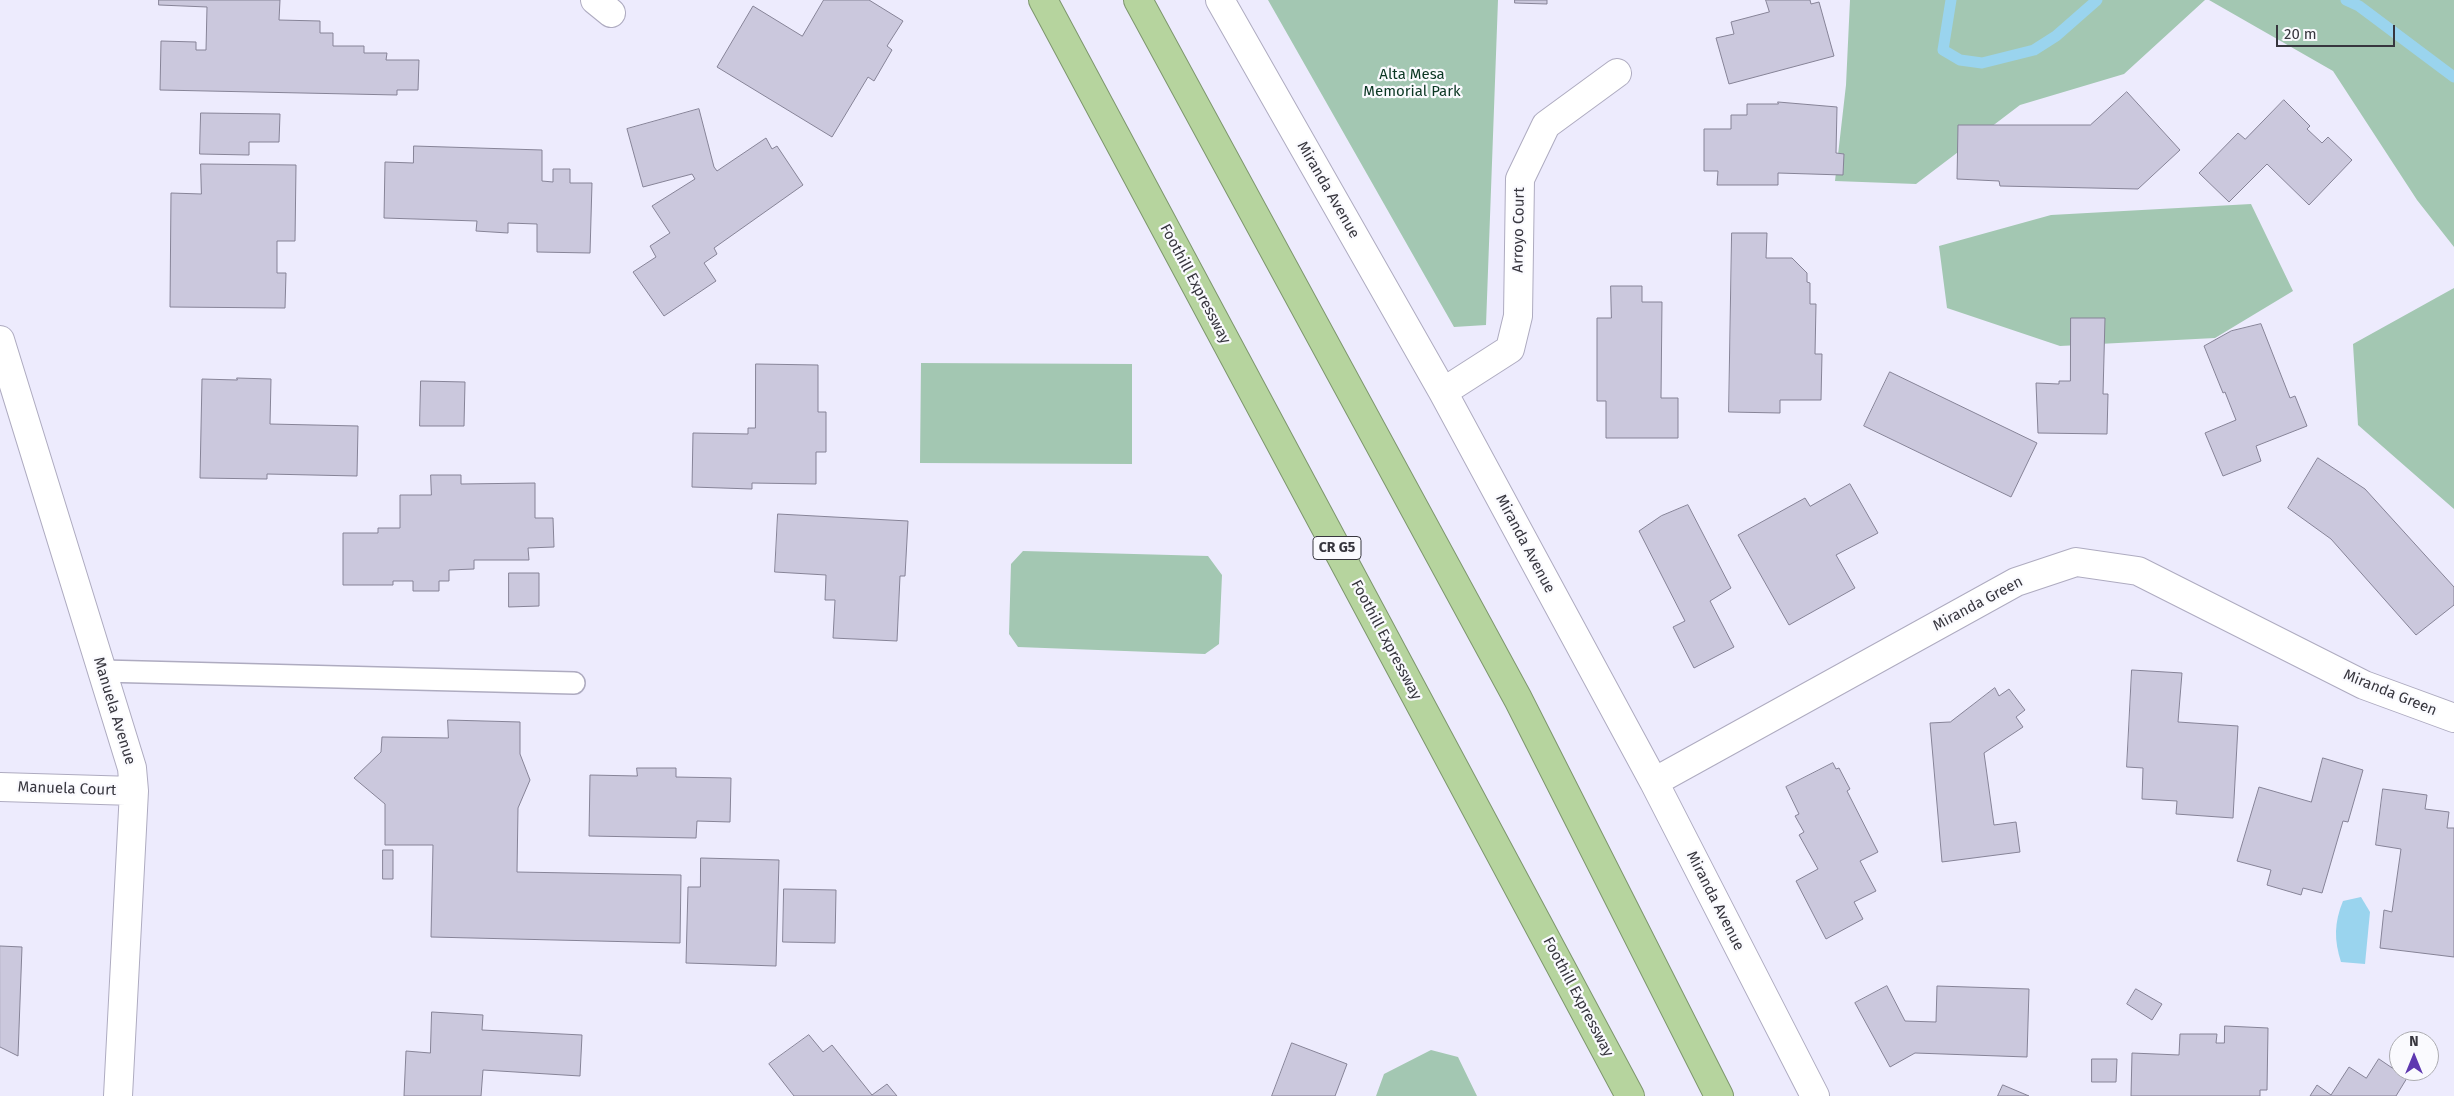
<!DOCTYPE html>
<style>
body{margin:0}
#map{position:relative;width:2454px;height:1096px;overflow:hidden;background:#edebfd;font-family:"Fira Sans",sans-serif}
canvas{display:block}
.north{position:absolute;left:2389px;top:1031px;width:50px;height:50px;box-sizing:border-box;background:#fafafe;border:1px solid #acacb1;border-radius:50%;rotate:0deg;font-size:14px;font-weight:700;line-height:20px;text-align:center;color:#37363e}
.north::after{content:'';display:block;margin:auto;width:18px;height:22px;background:#5e38b0;clip-path:polygon(50% 0,100% 100%,50% 72%,0 100%)}
.scale{position:absolute;left:2276px;top:25px;width:119px;height:22px;box-sizing:border-box;border:2px solid #37363e;border-top:0;padding-left:6px;font-size:15px;line-height:18px;white-space:nowrap;color:#37363e;-webkit-text-stroke:4px #fafafe;paint-order:stroke}
</style>
<div id="map">
<canvas width="2454" height="1096"></canvas>
<div class="north">N</div>
<div class="scale">20 m</div>
</div>
<script>
const context = document.querySelector('canvas').getContext('2d');
context.lineJoin = 'round';
function fillPath(path, color) { context.fillStyle = color; context.fill(path, 'evenodd'); }
function strokePath(path, color, width, dash) { context.strokeStyle = color; context.lineWidth = width; context.lineCap = dash ? 'butt' : 'round'; context.setLineDash(dash || []); context.stroke(path); }
function label(font, color, halo, rows, align = 'center') {
  context.font = font + ' "Fira Sans",sans-serif'; context.lineWidth = 4.5; context.setLineDash([]); context.textBaseline = 'middle'; context.strokeStyle = halo; context.fillStyle = color; for (const [text, x, y, turn = 0] of rows) {
    context.save(); context.translate(x, y); context.rotate((+turn || 0) * Math.PI / 180); context.textAlign = isNaN(turn) ? turn : align; if (halo) context.strokeText(text, 0, 0); context.fillText(text, 0, 0); context.restore();
  }
}
const green = new Path2D(`
 M 1268,0 L 1498,0 L 1486,325 L 1454,327 Z
 M 1850,0 L 2205,0 L 2124,74 L 2020,105 L 1916,184 L 1835,181 L 1846,85 Z
 M 2209,0 L 2454,0 L 2454,247 L 2417,200 L 2333,71 Z
 M 2251,204 L 2293,291 L 2215,338 L 2060,346 L 1947,308 L 1939,246 L 2051,215 Z
 M 2454,288 L 2454,509 L 2358,425 L 2353,344 Z
 M 921,363 L 1132,364 L 1132,464 L 920,463 Z
 M 1023,551 L 1208,556 L 1222,575 L 1219,644 L 1205,654 L 1018,647 L 1009,634 L 1011,564 Z
 M 1431,1050 L 1458,1057 L 1477,1096 L 1376,1096 L 1384,1074 Z`);
const water = new Path2D(`
 M 2361,897 L 2370,912 L 2365,964 L 2341,962 C 2334,940 2334,923 2343,901 Z`);
const stream = new Path2D(`
 M 1951,0 L 1943,50 L 1960,60 L 1982,63 L 2034,50 L 2056,36 L 2097,0
 M 2346,0 L 2359,6 L 2454,77`);
const building = new Path2D(`
 M 159,0 L 280,0 L 279,20 L 320,21 L 320,33 L 333,33 L 333,46 L 364,46 L 364,53 L 387,53 L 386,60 L 419,60 L 418,90 L 397,90 L 397,95 L 160,90 L 161,41 L 196,42 L 196,50 L 206,50 L 207,7 L 159,5 Z
 M 824,0 L 869,0 L 903,21 L 887,46 L 892,50 L 874,81 L 868,77 L 832,137 L 717,67 L 753,6 L 802,36 Z
 M 1515,0 L 1547,0 L 1547,4 L 1515,3 Z
 M 1766,0 L 1810,0 L 1811,4 L 1819,2 L 1834,56 L 1729,84 L 1716,38 L 1734,34 L 1731,22 L 1769,12 Z
 M 2127,92 L 2180,150 L 2138,189 L 2000,186 L 1999,181 L 1957,179 L 1958,125 L 2090,125 Z
 M 2284,100 L 2310,126 L 2307,129 L 2322,143 L 2328,137 L 2352,160 L 2309,205 L 2267,164 L 2229,202 L 2199,173 L 2238,133 L 2245,139 Z
 M 1778,102 L 1837,107 L 1836,153 L 1844,154 L 1843,175 L 1778,173 L 1778,185 L 1717,185 L 1718,171 L 1704,171 L 1704,129 L 1731,129 L 1731,115 L 1747,115 L 1747,104 L 1778,104 Z
 M 699,109 L 714,167 L 717,171 L 766,138 L 772,149 L 777,146 L 803,185 L 714,248 L 717,254 L 704,263 L 716,281 L 664,316 L 633,272 L 656,257 L 650,246 L 670,233 L 652,206 L 695,179 L 692,174 L 643,187 L 627,129 Z
 M 201,113 L 280,114 L 279,142 L 249,142 L 249,155 L 200,154 Z
 M 414,146 L 542,150 L 542,181 L 553,182 L 553,169 L 570,169 L 570,183 L 592,183 L 590,253 L 537,252 L 537,224 L 508,223 L 508,233 L 476,231 L 477,221 L 384,218 L 385,162 L 413,163 Z
 M 201,164 L 296,165 L 295,241 L 277,241 L 277,273 L 286,273 L 285,308 L 170,307 L 171,193 L 201,194 Z
 M 1732,233 L 1767,233 L 1766,258 L 1792,258 L 1807,273 L 1807,282 L 1810,283 L 1810,304 L 1816,304 L 1815,354 L 1822,354 L 1821,400 L 1780,400 L 1780,413 L 1729,412 Z
 M 1611,286 L 1642,286 L 1642,302 L 1662,302 L 1661,398 L 1678,398 L 1678,438 L 1606,438 L 1606,401 L 1597,401 L 1597,318 L 1611,318 Z
 M 2071,318 L 2105,318 L 2103,394 L 2108,394 L 2107,434 L 2038,433 L 2036,383 L 2059,384 L 2059,381 L 2070,381 Z
 M 2261,324 L 2290,398 L 2295,396 L 2307,426 L 2256,446 L 2261,461 L 2223,476 L 2205,433 L 2236,420 L 2225,392 L 2223,393 L 2204,346 L 2231,331 Z
 M 756,364 L 818,365 L 818,412 L 826,412 L 826,452 L 816,452 L 816,484 L 752,483 L 752,489 L 692,487 L 693,433 L 748,434 L 748,428 L 755,428 Z
 M 1890,372 L 2037,443 L 2011,497 L 1864,426 Z
 M 237,378 L 271,379 L 270,424 L 358,426 L 357,476 L 267,474 L 267,479 L 200,478 L 202,379 L 237,380 Z
 M 421,381 L 465,382 L 464,426 L 420,426 Z
 M 2318,458 L 2365,489 L 2454,587 L 2454,605 L 2416,635 L 2331,539 L 2288,508 Z
 M 431,475 L 461,475 L 461,484 L 535,483 L 535,518 L 553,518 L 554,547 L 528,548 L 529,560 L 474,560 L 474,569 L 449,570 L 449,581 L 439,581 L 439,591 L 413,591 L 413,581 L 393,581 L 393,585 L 343,585 L 343,533 L 378,533 L 378,528 L 400,528 L 400,495 L 431,495 Z
 M 1850,484 L 1878,533 L 1836,555 L 1855,588 L 1789,625 L 1738,535 L 1805,498 L 1810,506 Z
 M 1688,505 L 1731,588 L 1710,601 L 1734,647 L 1694,668 L 1673,627 L 1685,621 L 1639,531 L 1661,516 Z
 M 778,514 L 908,521 L 905,576 L 900,576 L 897,641 L 833,638 L 835,600 L 825,600 L 826,575 L 775,572 Z
 M 509,573 L 539,573 L 539,606 L 509,607 Z
 M 2132,670 L 2182,673 L 2178,722 L 2238,726 L 2233,818 L 2176,814 L 2177,801 L 2142,799 L 2143,768 L 2127,767 Z
 M 1995,688 L 1999,696 L 2009,689 L 2025,710 L 2016,717 L 2023,727 L 1984,753 L 1994,825 L 2016,822 L 2020,852 L 1942,862 L 1930,723 L 1950,722 Z
 M 448,720 L 520,722 L 520,754 L 530,780 L 518,808 L 517,872 L 681,875 L 680,943 L 431,937 L 433,845 L 385,845 L 385,804 L 354,778 L 381,752 L 382,737 L 448,738 Z
 M 2323,758 L 2363,770 L 2348,822 L 2343,821 L 2322,893 L 2303,888 L 2301,895 L 2267,885 L 2271,870 L 2237,861 L 2259,787 L 2311,802 Z
 M 1833,763 L 1836,769 L 1839,768 L 1850,789 L 1847,791 L 1878,852 L 1860,861 L 1876,891 L 1854,902 L 1863,919 L 1826,939 L 1796,881 L 1818,869 L 1799,835 L 1804,832 L 1795,816 L 1799,814 L 1786,787 Z
 M 637,768 L 676,768 L 676,777 L 731,778 L 730,822 L 697,821 L 696,838 L 589,836 L 590,775 L 637,776 Z
 M 2383,789 L 2427,795 L 2425,809 L 2449,812 L 2447,828 L 2454,828 L 2454,957 L 2380,948 L 2384,910 L 2392,912 L 2401,849 L 2376,845 Z
 M 383,850 L 393,850 L 393,879 L 383,879 Z
 M 701,858 L 779,860 L 776,966 L 686,963 L 688,887 L 700,887 Z
 M 784,889 L 836,890 L 835,943 L 783,942 Z
 M 0,946 L 22,947 L 18,1056 L 0,1047 Z
 M 1887,986 L 1905,1021 L 1936,1022 L 1937,986 L 2029,989 L 2027,1057 L 1915,1053 L 1890,1067 L 1855,1003 Z
 M 2136,989 L 2162,1004 L 2152,1020 L 2127,1004 Z
 M 432,1012 L 483,1015 L 482,1030 L 582,1035 L 580,1076 L 483,1070 L 481,1096 L 404,1096 L 406,1051 L 430,1053 Z
 M 2225,1026 L 2268,1028 L 2267,1090 L 2260,1090 L 2260,1096 L 2131,1096 L 2132,1053 L 2179,1055 L 2180,1034 L 2217,1034 L 2216,1043 L 2224,1043 Z
 M 809,1035 L 823,1052 L 832,1045 L 872,1095 L 887,1084 L 897,1096 L 794,1096 L 769,1064 Z
 M 1292,1043 L 1347,1064 L 1335,1096 L 1272,1096 Z
 M 2092,1059 L 2117,1059 L 2116,1082 L 2092,1082 Z
 M 2379,1059 L 2407,1078 L 2396,1096 L 2310,1096 L 2317,1085 L 2331,1095 L 2349,1067 L 2366,1078 Z
 M 2003,1085 L 2029,1096 L 1998,1096 Z`);
const service = new Path2D(`
 M 102,671 L 574,683`);
const minor = new Path2D(`
 M 595,0 L 611,13
 M 1220,0 L 1443,392 L 1654,782 L 1815,1096
 M 0,340 L 132,768 L 134,791 L 118,1096
 M 1443,392 L 1510,349 L 1518,316 L 1520,179 L 1546,125 L 1617,73
 M 1654,782 L 2016,582 L 2076,562 L 2138,571 L 2364,685 L 2454,718
 M 0,787 L 134,791`);
const trunk = new Path2D(`
 M 1043,0 L 1630,1096
 M 1138,0 L 1518,699 L 1719,1096`);
const shields = [
 [1337,548,48]
];
const shieldNames = [
 ["CR G5",1337,548]
];
const parkNames = [
 ["Alta Mesa",1412,75],
 ["Memorial Park",1412,92]
];
const streetNames = [
 ["Miranda Avenue",1328,190,60],
 ["Arroyo Court",1519,230,-89],
 ["Foothill Expressway",1195,284,62],
 ["Miranda Avenue",1525,544,62],
 ["Miranda Green",1978,604,-28],
 ["Foothill Expressway",1386,640,62],
 ["Miranda Green",2390,693,22],
 ["Manuela Avenue",114,711,73],
 ["Manuela Court",67,789,2],
 ["Miranda Avenue",1715,901,63],
 ["Foothill Expressway",1578,997,62]
];
fillPath(green, '#a3c7b2');
fillPath(water, '#9ad4ee');
strokePath(stream, '#9ad4ee', 11);
fillPath(building, '#cbc8dd');
strokePath(building, '#868397', 1);
strokePath(service, '#aeabc0', 24);
strokePath(minor, '#aeabc0', 30);
strokePath(trunk, '#7d966d', 30);
strokePath(service, '#fff', 21);
strokePath(minor, '#fff', 28);
strokePath(trunk, '#b6d49e', 28);
for (const [x, y, w] of shields) { const box = new Path2D(); box.roundRect(x - w / 2, y - 11.5, w, 23, 4); context.fillStyle = '#fafafe'; context.fill(box); strokePath(box, '#37363e', 1); }
label('bold 14px', '#37363e', null, shieldNames);
label('15px', '#0b3723', '#fafafe', parkNames);
label('15px', '#37363e', '#fafafe', streetNames);
</script>
